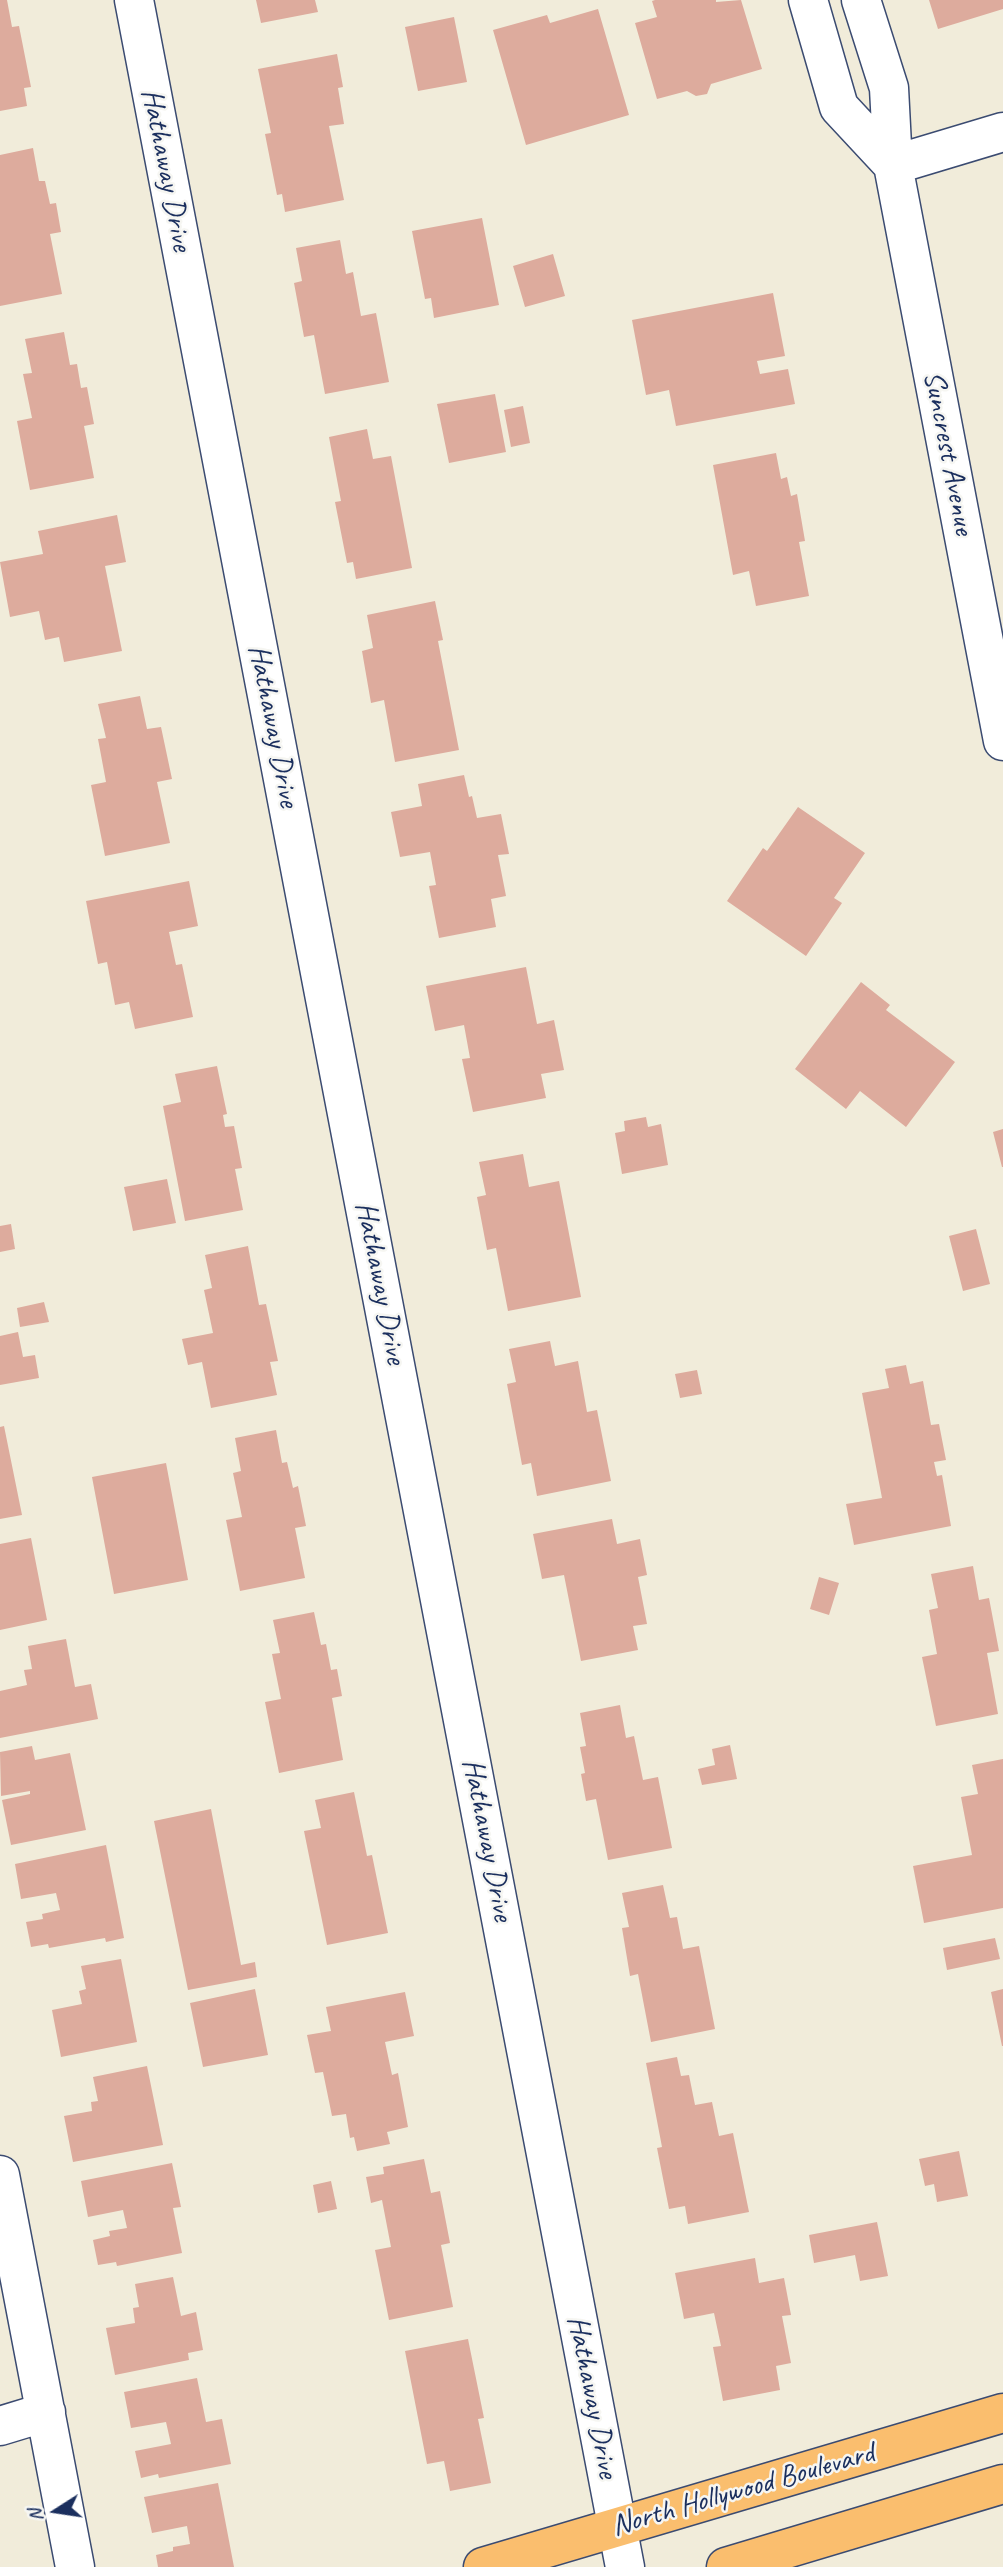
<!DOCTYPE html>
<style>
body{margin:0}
#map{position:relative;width:1003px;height:2567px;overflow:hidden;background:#f1ecda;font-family:Caveat,sans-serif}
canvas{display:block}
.north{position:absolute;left:21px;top:2476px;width:70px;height:70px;-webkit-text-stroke:5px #f6f6f2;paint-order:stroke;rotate:258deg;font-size:19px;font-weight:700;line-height:28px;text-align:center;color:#1b2f5e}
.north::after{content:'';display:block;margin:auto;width:24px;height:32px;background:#1b2f5e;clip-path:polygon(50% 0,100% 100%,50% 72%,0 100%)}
</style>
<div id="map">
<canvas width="1003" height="2567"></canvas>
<div class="north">N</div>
</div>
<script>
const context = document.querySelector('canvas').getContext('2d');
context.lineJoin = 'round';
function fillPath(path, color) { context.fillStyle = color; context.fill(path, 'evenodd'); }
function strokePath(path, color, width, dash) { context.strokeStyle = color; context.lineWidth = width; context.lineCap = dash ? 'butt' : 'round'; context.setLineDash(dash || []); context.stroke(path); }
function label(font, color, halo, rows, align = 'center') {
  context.font = font + ' Caveat,sans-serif'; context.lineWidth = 5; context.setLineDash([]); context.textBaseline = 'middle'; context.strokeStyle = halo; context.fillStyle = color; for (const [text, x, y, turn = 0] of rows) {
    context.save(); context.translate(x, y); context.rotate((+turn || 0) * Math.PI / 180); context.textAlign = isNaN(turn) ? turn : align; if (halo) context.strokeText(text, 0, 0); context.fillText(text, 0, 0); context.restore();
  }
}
const building = new Path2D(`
 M 0,0 L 7,0 L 12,27 L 19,26 L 31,87 L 24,88 L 27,106 L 0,111 Z
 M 256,0 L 315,0 L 318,12 L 261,23 Z
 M 655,0 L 716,0 L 716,2 L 741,0 L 762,69 L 711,84 L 707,94 L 696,96 L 687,91 L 657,99 L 635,23 L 657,17 L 652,1 Z
 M 929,0 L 1003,0 L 1003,9 L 938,29 Z
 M 598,9 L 629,115 L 526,145 L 493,30 L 547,15 L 550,23 Z
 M 454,17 L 467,82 L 418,91 L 405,27 Z
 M 337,54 L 343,87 L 338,88 L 344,124 L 329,126 L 344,200 L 285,212 L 282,194 L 277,195 L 265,134 L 271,133 L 258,69 Z
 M 33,148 L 39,181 L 45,181 L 50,204 L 56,203 L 61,232 L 50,234 L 62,294 L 0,306 L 0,155 Z
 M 482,218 L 499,305 L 434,318 L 431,298 L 425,299 L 412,231 Z
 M 340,240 L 346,274 L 353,272 L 361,316 L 376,313 L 389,382 L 325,394 L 314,335 L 304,337 L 294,283 L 302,281 L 296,248 Z
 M 553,254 L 565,296 L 525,307 L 513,266 Z
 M 773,293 L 785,356 L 757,361 L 760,374 L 788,369 L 795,404 L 676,426 L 669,390 L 646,395 L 632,320 Z
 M 64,332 L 70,365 L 77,364 L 81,388 L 87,387 L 94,424 L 84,426 L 94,478 L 30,490 L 17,421 L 32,418 L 23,374 L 32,373 L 25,339 Z
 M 495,394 L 506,452 L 449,463 L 437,404 Z
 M 523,406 L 530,443 L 511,447 L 504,410 Z
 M 367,429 L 373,459 L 391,456 L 412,568 L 356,579 L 353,562 L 347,563 L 335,502 L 341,501 L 329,437 Z
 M 776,453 L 781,479 L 787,477 L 791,496 L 797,494 L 805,541 L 799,542 L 809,596 L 756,606 L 749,571 L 733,575 L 713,465 Z
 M 117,515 L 126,562 L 105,566 L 122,651 L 64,662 L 59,637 L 45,640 L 39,611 L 10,617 L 0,562 L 43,554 L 38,531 Z
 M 435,601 L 443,640 L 438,641 L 459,750 L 395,762 L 384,700 L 371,703 L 362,651 L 373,648 L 367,615 Z
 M 140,696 L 147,729 L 161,727 L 172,779 L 157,782 L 170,843 L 105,856 L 91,785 L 106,782 L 98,739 L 106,738 L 98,704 Z
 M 464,775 L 469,797 L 472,796 L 477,818 L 501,814 L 509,854 L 498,855 L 506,896 L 491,899 L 496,927 L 439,938 L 429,886 L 436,885 L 430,852 L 400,857 L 391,812 L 422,806 L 418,784 Z
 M 798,807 L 865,853 L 834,898 L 842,903 L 806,956 L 727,901 L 763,848 L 767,851 Z
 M 189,881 L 198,926 L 169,932 L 176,965 L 182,964 L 193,1017 L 135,1029 L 129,1002 L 115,1005 L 107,962 L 98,964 L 86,901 Z
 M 526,967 L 537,1024 L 554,1020 L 564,1070 L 541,1074 L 546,1098 L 473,1112 L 462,1059 L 470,1058 L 464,1025 L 435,1031 L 426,986 Z
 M 861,982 L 890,1005 L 886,1010 L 955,1062 L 906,1127 L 860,1091 L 846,1109 L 795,1069 Z
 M 217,1066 L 227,1114 L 223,1115 L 225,1127 L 234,1126 L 242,1168 L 235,1169 L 243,1210 L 185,1221 L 163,1106 L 181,1102 L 175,1074 Z
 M 646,1117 L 648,1127 L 661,1124 L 668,1165 L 622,1174 L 615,1133 L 625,1131 L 624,1121 Z
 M 1003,1129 L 1003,1167 L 1002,1167 L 993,1132 Z
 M 523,1154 L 529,1187 L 559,1181 L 581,1297 L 508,1311 L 496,1248 L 487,1250 L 477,1197 L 486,1195 L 479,1162 Z
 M 167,1179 L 176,1223 L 133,1231 L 124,1187 Z
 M 11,1224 L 15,1249 L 0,1252 L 0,1226 Z
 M 976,1229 L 990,1284 L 963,1291 L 949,1236 Z
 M 248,1246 L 259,1305 L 266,1304 L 278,1361 L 270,1362 L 277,1395 L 211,1408 L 202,1362 L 188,1365 L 182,1339 L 213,1333 L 204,1290 L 212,1288 L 205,1255 Z
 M 44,1302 L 49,1322 L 20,1327 L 17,1308 Z
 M 18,1332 L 23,1357 L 35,1355 L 39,1378 L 0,1385 L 0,1336 Z
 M 550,1341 L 555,1366 L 578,1361 L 587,1412 L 597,1410 L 611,1481 L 537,1496 L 531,1463 L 522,1465 L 507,1384 L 516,1382 L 509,1349 Z
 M 906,1365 L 910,1384 L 923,1381 L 931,1425 L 939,1424 L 946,1460 L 934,1462 L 937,1476 L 942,1475 L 951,1526 L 854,1545 L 846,1504 L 882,1498 L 862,1393 L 889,1388 L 885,1369 Z
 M 697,1370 L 702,1394 L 680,1398 L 675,1374 Z
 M 4,1426 L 22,1515 L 0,1519 L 0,1427 Z
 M 276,1430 L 282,1463 L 287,1462 L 293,1488 L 298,1486 L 306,1526 L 295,1528 L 305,1578 L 240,1591 L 226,1520 L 242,1517 L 233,1473 L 241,1471 L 235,1438 Z
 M 166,1463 L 188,1580 L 114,1594 L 92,1477 Z
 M 612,1519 L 617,1544 L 640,1539 L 647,1575 L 638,1577 L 647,1624 L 633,1626 L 638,1650 L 581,1661 L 564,1575 L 542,1579 L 533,1534 Z
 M 31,1538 L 47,1620 L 0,1630 L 0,1544 Z
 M 973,1566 L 979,1600 L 989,1598 L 999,1651 L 987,1653 L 998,1714 L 936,1726 L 922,1657 L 937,1654 L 929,1610 L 938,1608 L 931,1574 Z
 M 819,1577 L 839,1583 L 829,1615 L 810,1609 Z
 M 314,1612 L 321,1645 L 326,1644 L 331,1670 L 337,1669 L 342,1696 L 332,1698 L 343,1760 L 279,1773 L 265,1702 L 281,1699 L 272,1654 L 280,1653 L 273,1620 Z
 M 66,1639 L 75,1687 L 91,1684 L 98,1719 L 0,1738 L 0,1691 L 27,1685 L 24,1670 L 32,1669 L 28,1646 Z
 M 620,1705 L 626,1738 L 634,1736 L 643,1780 L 658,1777 L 672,1848 L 608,1860 L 596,1799 L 586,1801 L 581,1774 L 585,1773 L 580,1747 L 586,1746 L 580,1713 Z
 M 730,1745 L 737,1779 L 702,1785 L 698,1769 L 715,1765 L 712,1749 Z
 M 32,1746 L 35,1760 L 70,1753 L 86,1830 L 11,1845 L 2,1800 L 30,1794 L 30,1791 L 1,1796 L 0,1752 Z
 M 1003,1759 L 1003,1908 L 924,1923 L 913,1866 L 972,1855 L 961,1797 L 978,1794 L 972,1765 Z
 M 354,1792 L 367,1856 L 372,1855 L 388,1933 L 327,1945 L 304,1831 L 321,1828 L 315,1800 Z
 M 211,1809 L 241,1965 L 255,1962 L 257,1977 L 188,1990 L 154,1821 Z
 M 106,1845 L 124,1938 L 106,1942 L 105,1938 L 49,1948 L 48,1944 L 31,1947 L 26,1922 L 43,1919 L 42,1914 L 60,1910 L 56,1893 L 21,1899 L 15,1864 Z
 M 663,1885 L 670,1918 L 677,1917 L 683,1949 L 699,1946 L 715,2029 L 651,2042 L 638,1974 L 630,1976 L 622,1928 L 629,1927 L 622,1893 Z
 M 995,1938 L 1000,1959 L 947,1970 L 943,1948 Z
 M 121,1959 L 137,2042 L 61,2057 L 52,2010 L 82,2004 L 79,1991 L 86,1989 L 81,1966 Z
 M 255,1989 L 268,2055 L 203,2067 L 190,2003 Z
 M 1003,1989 L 1003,2046 L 1002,2046 L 991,1992 Z
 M 405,1992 L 414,2036 L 385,2042 L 392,2075 L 398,2073 L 408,2127 L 387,2132 L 390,2144 L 357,2151 L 354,2137 L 350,2138 L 346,2114 L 332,2116 L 323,2072 L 315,2073 L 307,2035 L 331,2031 L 326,2007 Z
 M 677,2057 L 681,2076 L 689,2075 L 695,2105 L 712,2102 L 719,2136 L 733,2133 L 749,2212 L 688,2224 L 685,2206 L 669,2209 L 657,2148 L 662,2147 L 646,2063 Z
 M 147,2066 L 163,2145 L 73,2162 L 64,2116 L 92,2111 L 91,2102 L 98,2101 L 93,2077 Z
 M 959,2151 L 968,2196 L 937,2202 L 934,2184 L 925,2186 L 919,2159 Z
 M 424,2159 L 431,2193 L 440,2191 L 450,2243 L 441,2245 L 453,2307 L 389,2320 L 375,2250 L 391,2247 L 382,2200 L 371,2203 L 366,2177 L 384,2174 L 383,2167 Z
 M 172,2163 L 181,2207 L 173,2208 L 182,2253 L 117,2266 L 116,2262 L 98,2265 L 93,2240 L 110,2236 L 109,2231 L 127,2228 L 123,2210 L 88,2217 L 81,2181 Z
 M 331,2181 L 337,2209 L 318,2213 L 313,2185 Z
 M 877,2222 L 888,2276 L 860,2281 L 855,2255 L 814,2263 L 809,2235 Z
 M 755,2258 L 759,2283 L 784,2278 L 791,2315 L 782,2316 L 791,2363 L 776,2366 L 780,2390 L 723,2401 L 713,2347 L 721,2346 L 714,2313 L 684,2319 L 675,2273 Z
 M 173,2277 L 181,2316 L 196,2312 L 203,2350 L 188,2353 L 189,2360 L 115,2375 L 106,2328 L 135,2323 L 133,2308 L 139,2307 L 135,2284 Z
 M 468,2339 L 484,2418 L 478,2419 L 491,2483 L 450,2491 L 444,2461 L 427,2464 L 405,2351 Z
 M 197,2378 L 206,2422 L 222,2419 L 231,2464 L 159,2478 L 158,2474 L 141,2478 L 135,2451 L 171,2444 L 166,2422 L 131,2428 L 124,2392 Z
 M 218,2483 L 234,2567 L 158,2567 L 156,2555 L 173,2551 L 173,2547 L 190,2544 L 187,2526 L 152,2533 L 144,2497 Z`);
const minor = new Path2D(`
 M 134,0 L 625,2567
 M 808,0 L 839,107 L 893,165
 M 861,0 L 889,88 L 893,165 L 1003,741
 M 893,165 L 1003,132
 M 0,2175 L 75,2567
 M 0,2426 L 46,2412`);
const major = new Path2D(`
 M 483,2567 L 1003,2413
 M 726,2567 L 1003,2484`);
const streetNames = [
 ["Hathaway Drive",166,170,79],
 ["Suncrest Avenue",948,453,79],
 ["Hathaway Drive",273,726,79],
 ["Hathaway Drive",380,1283,79],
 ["Hathaway Drive",487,1840,79],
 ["Hathaway Drive",592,2397,79],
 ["North Hollywood Boulevard",743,2490,-16]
];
fillPath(building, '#ddab9d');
strokePath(minor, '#3b4b71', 41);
strokePath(major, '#3b4b71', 41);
strokePath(minor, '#fff', 38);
strokePath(major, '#fabe6e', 38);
label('30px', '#1b2f5e', '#f6f6f2', streetNames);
</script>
